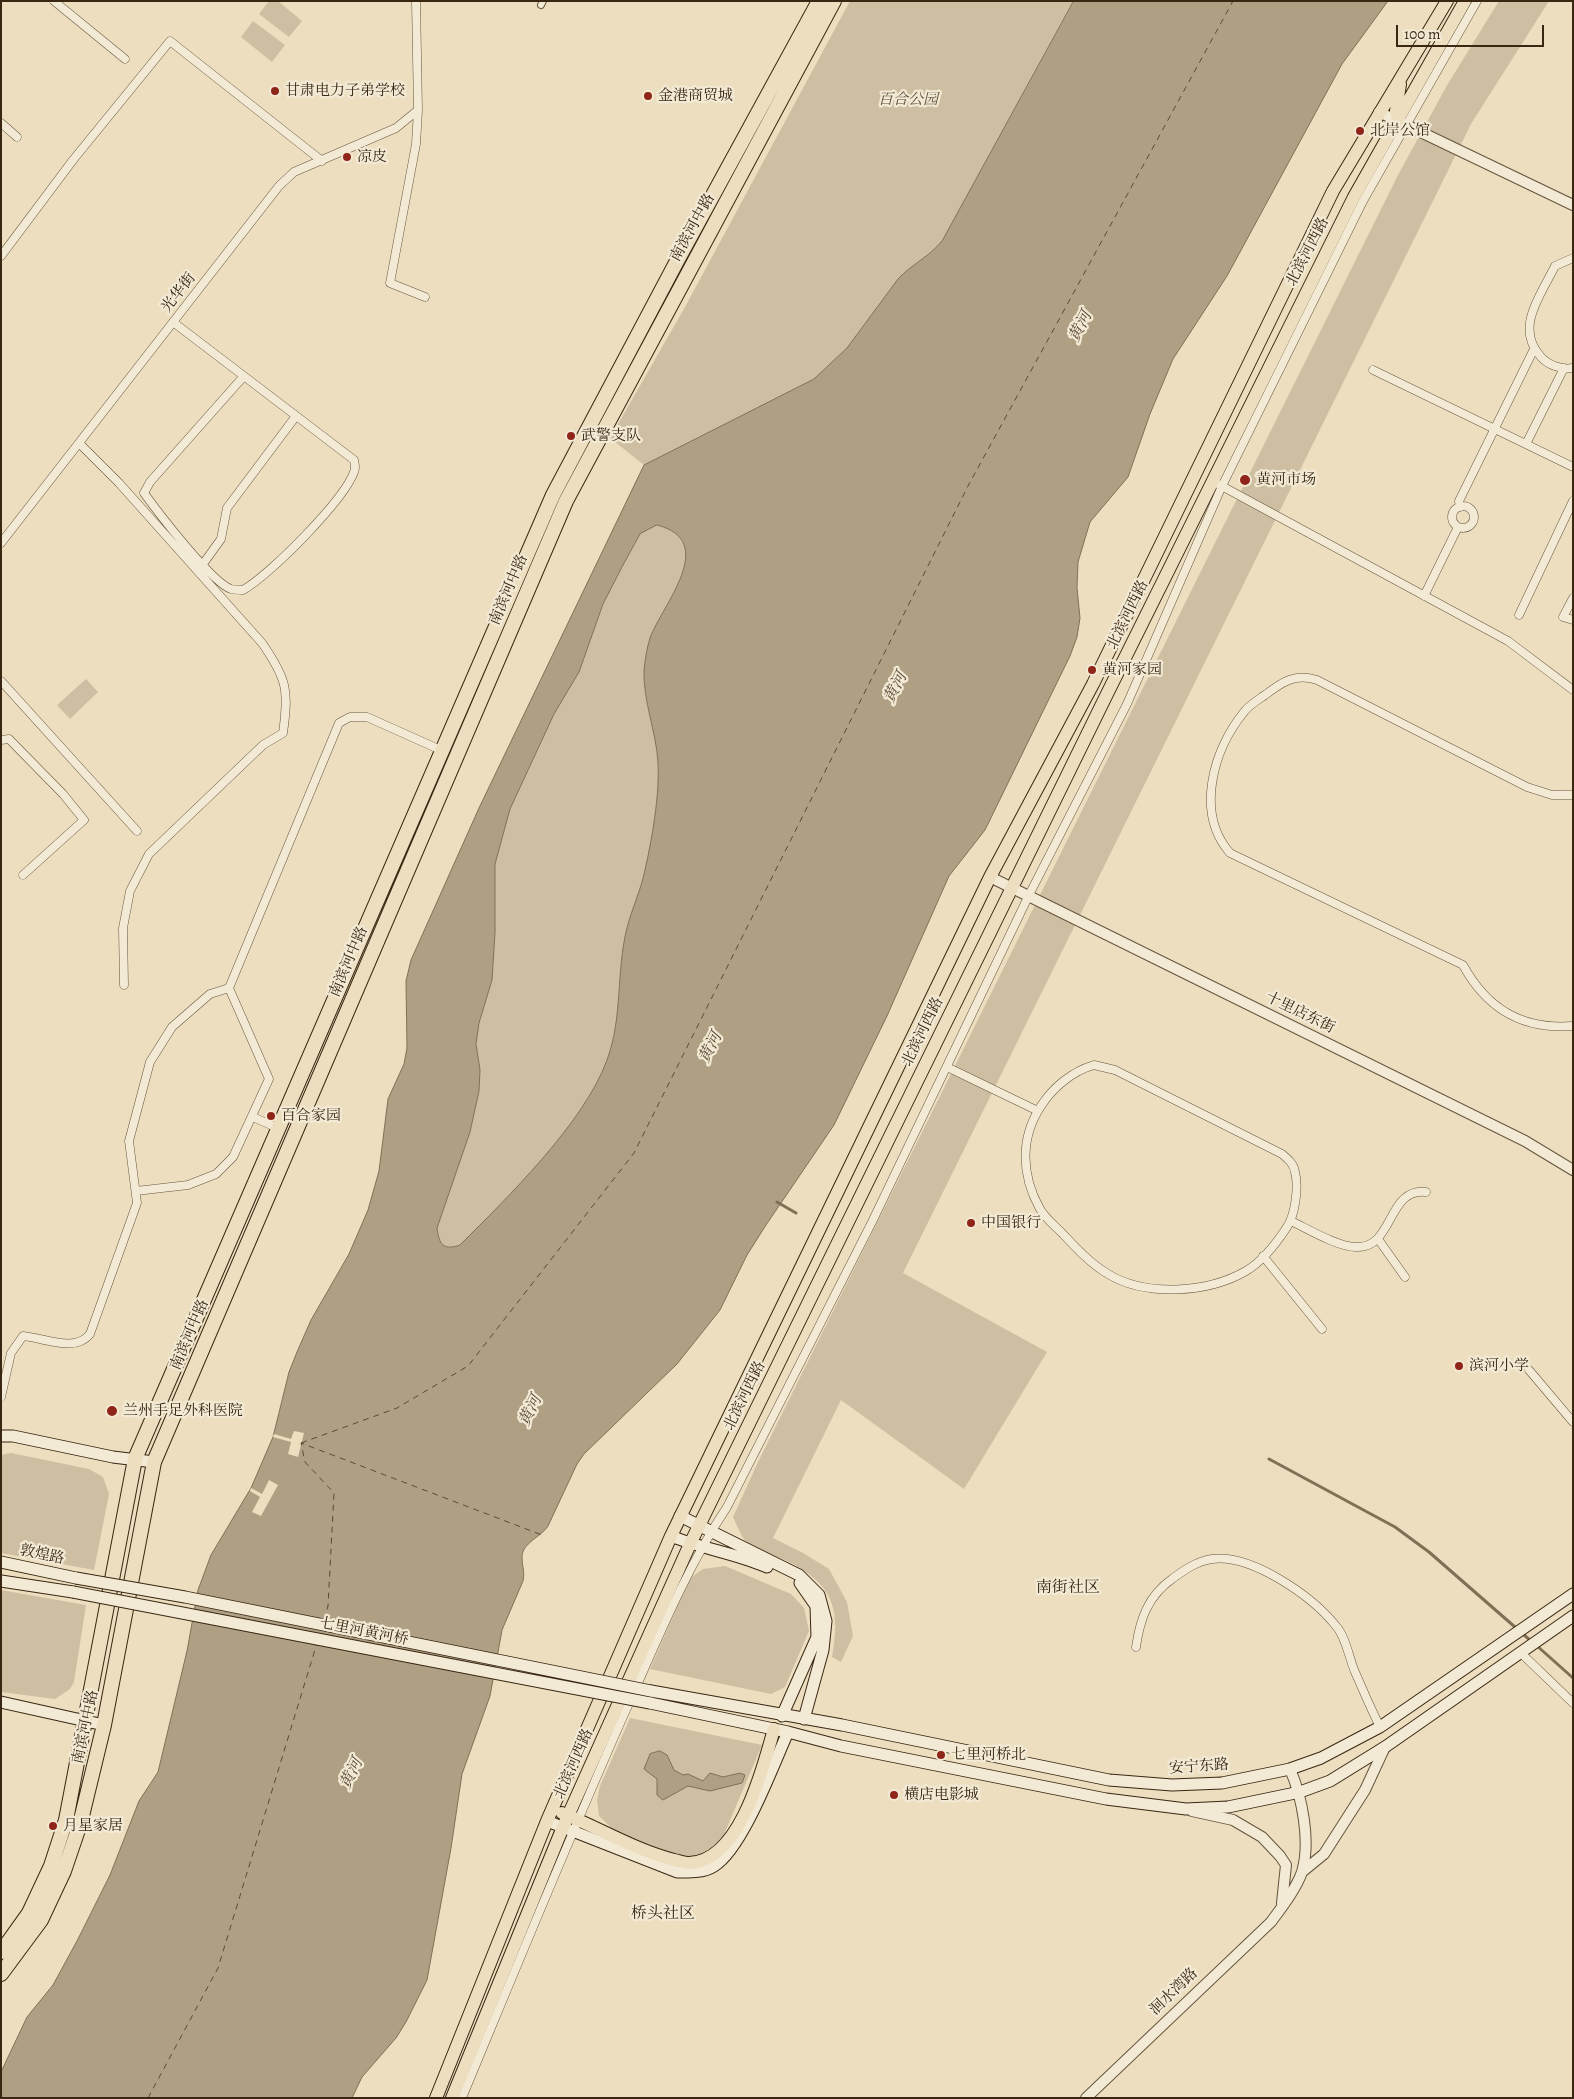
<!DOCTYPE html>
<meta charset="utf-8">
<style>
body{margin:0}
#map{position:relative;width:1574px;height:2099px;overflow:hidden;background:#ecdebf;font-family:Alegreya,serif}
canvas{display:block}
.frame{position:absolute;inset:0;border:2px solid #392712;pointer-events:none}
.scale{position:absolute;left:1396px;top:25px;width:148px;height:22px;box-sizing:border-box;border:2px solid #392712;border-top:0;padding-left:6px;font-size:15px;line-height:18px;white-space:nowrap;color:#392712;-webkit-text-stroke:4px #f3ead5;paint-order:stroke}
</style>
<div id="map">
<canvas width="1574" height="2099"></canvas>
<div class="frame"></div>
<div class="scale">100 m</div>
</div>
<script>
const context = document.querySelector('canvas').getContext('2d');
context.lineJoin = 'round';
function fillPath(path, color) { context.fillStyle = color; context.fill(path, 'evenodd'); }
function strokePath(path, color, width, dash) { context.strokeStyle = color; context.lineWidth = width; context.lineCap = dash ? 'butt' : 'round'; context.setLineDash(dash || []); context.stroke(path); }
function label(font, color, halo, rows, align = 'center') {
  context.font = font + ' Alegreya,"Noto Serif SC",serif'; context.lineWidth = 4.5; context.setLineDash([]); context.textBaseline = 'middle'; context.strokeStyle = halo; context.fillStyle = color; for (const [text, x, y, turn = 0] of rows) {
    context.save(); context.translate(x, y); context.rotate((+turn || 0) * Math.PI / 180); context.textAlign = isNaN(turn) ? turn : align; if (halo) context.strokeText(text, 0, 0); context.fillText(text, 0, 0); context.restore();
  }
}
const green = new Path2D(`
 M 269,1 L 278,1 L 302,21 L 289,37 L 259,14 Z
 M 850,1 L 1074,1 L 942,241 C 929,257 912,264 898,279 L 847,348 L 814,379 L 644,465 L 610,438 L 685,307 Z
 M 1499,1 L 1549,1 L 1471,124 L 903,1273 L 1047,1352 L 964,1489 L 841,1400 L 773,1538 L 803,1553 L 829,1569 L 847,1602 L 853,1636 L 841,1662 L 832,1657 C 841,1608 833,1584 787,1561 C 775,1555 759,1552 748,1544 C 742,1539 737,1525 733,1517 L 758,1462 L 1398,175 L 1446,87 Z
 M 253,21 L 285,45 L 272,62 L 241,37 Z
 M 657,525 C 720,541 662,605 650,638 C 647,647 645,660 644,670 C 643,701 656,731 658,762 C 660,794 652,839 645,870 C 641,890 632,908 627,928 C 616,971 623,1017 607,1060 C 584,1123 508,1197 460,1245 C 443,1251 439,1244 437,1228 L 470,1132 L 479,1091 L 480,1070 L 476,1044 L 479,1023 L 492,980 L 495,932 L 495,864 L 510,809 L 554,714 L 579,672 L 603,604 L 623,565 L 640,534 Z
 M 86,679 L 98,692 L 70,719 L 57,705 Z
 M 11,1453 L 89,1469 L 103,1477 L 109,1494 L 94,1570 L 1,1553 L 1,1455 Z
 M 725,1566 L 791,1594 L 804,1608 L 809,1631 L 785,1687 L 771,1694 L 650,1669 L 690,1578 L 703,1569 Z
 M 1,1590 L 86,1605 L 74,1682 L 70,1689 L 55,1699 L 1,1692 Z
 M 630,1718 L 762,1745 L 723,1837 L 701,1856 L 685,1858 L 617,1833 L 599,1816 L 597,1800 L 600,1786 Z`);
const water = new Path2D(`
 M 1074,1 L 1388,1 L 1342,64 L 1227,276 L 1173,359 L 1150,414 L 1128,477 L 1090,522 L 1078,562 L 1077,588 L 1080,618 L 1077,637 L 1070,656 L 985,830 L 949,876 L 887,1016 L 834,1125 L 766,1225 L 747,1255 L 720,1310 L 677,1364 L 584,1454 L 577,1464 L 548,1526 C 541,1537 522,1543 522,1557 C 522,1566 525,1572 523,1581 L 502,1630 L 490,1696 L 462,1774 L 451,1848 L 427,1980 L 406,2022 L 396,2038 L 362,2077 L 352,2098 L 1,2098 L 1,2072 L 27,2017 L 53,1985 L 77,1941 L 110,1875 L 139,1801 L 158,1772 L 187,1651 L 198,1590 L 211,1555 L 251,1488 L 273,1437 L 289,1372 L 297,1352 L 311,1320 L 349,1254 L 368,1210 L 379,1171 L 388,1099 L 404,1064 L 407,1048 L 406,981 L 411,960 L 479,808 L 644,465 L 814,379 L 847,348 L 898,279 C 912,264 929,257 942,241 ZM 657,525 C 720,541 662,605 650,638 C 647,647 645,661 644,670 C 643,701 656,731 658,762 C 660,794 652,839 645,870 C 641,890 632,908 627,928 C 616,971 623,1017 607,1060 C 584,1123 508,1197 460,1245 C 443,1251 439,1244 437,1228 L 470,1132 L 479,1091 L 480,1070 L 476,1044 L 479,1023 L 492,980 L 495,932 L 495,864 L 510,809 L 554,714 L 579,672 L 603,604 L 623,565 L 640,534 Z
 M 660,1751 L 667,1755 L 674,1770 L 683,1775 L 688,1774 L 703,1781 L 710,1773 L 723,1777 L 740,1773 L 745,1775 L 742,1783 L 710,1791 L 688,1786 L 663,1800 L 657,1795 L 657,1779 L 644,1769 L 650,1754 Z`);
const pier = new Path2D(`
 M 294,1431 L 304,1433 L 298,1457 L 288,1454 L 291,1442 L 273,1437 L 274,1434 L 291,1439 Z
 M 269,1480 L 278,1485 L 261,1516 L 252,1512 L 260,1497 L 250,1491 L 251,1488 L 262,1494 Z`);
const stream = new Path2D(`
 M 777,1202 L 796,1213
 M 1269,1459 L 1395,1527 L 1429,1552 L 1531,1641
 M 1536,1645 L 1573,1678`);
const ferry = new Path2D(`
 M 301,1443 L 397,1408 L 468,1366 L 634,1153 L 968,486 L 1233,1
 M 324,1620 L 328,1606 L 334,1493 L 305,1462 L 301,1443 L 542,1535
 M 148,2098 L 218,1968 L 317,1643`);
const pedestrian = new Path2D(`
 M 541,5 L 543,1`);
const minor = new Path2D(`
 M 54,1 L 125,59
 M 416,1 L 418,110 L 416,144 L 390,283 L 425,297
 M 1,123 L 17,137
 M 1,256 L 73,160 L 170,41 L 322,161
 M 1573,258 L 1555,266 C 1541,295 1514,328 1541,357 C 1548,365 1562,370 1573,368
 M 173,322 L 354,460 C 355,464 356,468 354,472 C 344,500 270,575 243,590 C 239,590 235,590 231,589 C 212,583 157,511 144,493 L 150,482 L 244,376
 M 1373,370 L 1573,467
 M 79,443 L 119,483 L 262,643 C 287,679 289,690 283,733 L 263,745 L 149,854 L 130,891 L 123,928 L 124,985
 M 1526,444 L 1564,368
 M 1218,484 L 1508,641 L 1573,690
 M1452 517a11 11 0 1 1 22 0a11 11 0 1 1-22 0Z
 M 1460,507 L 1459,501 L 1534,349
 M 1,543 L 279,186 L 294,172 L 396,128 L 418,110
 M 203,564 L 221,539 L 227,508 L 296,416
 M 1424,596 L 1458,527
 M 1573,598 L 1563,617 L 1573,620
 M 1519,615 L 1573,501
 M 1,681 L 137,831
 M 1,740 L 9,739 L 63,794 L 84,820 L 23,875
 M 1573,795 L 1552,795 L 1527,787 L 1317,680 C 1295,673 1282,682 1265,695 C 1258,700 1249,705 1244,712 C 1213,750 1195,813 1230,853 L 1463,965 C 1487,1009 1522,1030 1573,1026
 M 1094,1065 L 1115,1070 L 1282,1154 C 1288,1159 1294,1164 1295,1172 C 1299,1187 1295,1215 1287,1227 C 1276,1244 1263,1261 1246,1271 C 1208,1293 1146,1297 1108,1274 C 1091,1264 1076,1248 1063,1234 C 1055,1226 1045,1218 1040,1209 C 1021,1175 1020,1138 1041,1106 C 1053,1087 1073,1071 1094,1065 Z
 M 947,1067 L 1038,1111
 M 253,1117 L 280,1129
 M 136,1191 L 188,1185 L 216,1174 L 233,1157 L 269,1079 L 229,988
 M 1291,1221 C 1308,1229 1338,1247 1356,1247 C 1394,1249 1387,1187 1426,1192
 M 1378,1239 L 1405,1277
 M 1263,1256 L 1322,1329
 M 1529,1370 L 1573,1422
 M 1,1397 L 11,1353 L 23,1336 C 45,1338 75,1353 90,1334 L 137,1203 L 129,1141 L 150,1062 L 172,1027 L 210,994 L 229,988 L 339,723 L 350,717 L 367,717 L 443,751
 M 1136,1647 C 1140,1619 1148,1596 1172,1579 C 1184,1570 1197,1561 1212,1559 C 1252,1554 1312,1596 1336,1626 C 1346,1637 1349,1658 1355,1672 C 1363,1690 1371,1709 1380,1727
 M 1522,1654 L 1573,1703
 M 462,2098 C 516,1968 569,1838 626,1710 C 657,1641 685,1570 727,1507 L 872,1222 L 1029,895 L 1127,704 L 1222,486 L 1363,201 L 1477,1`);
const tertiary = new Path2D(`
 M 1379,112 L 1573,205
 M 990,877 L 1525,1141 L 1573,1170
 M 1192,1811 L 1233,1820 L 1262,1837 L 1280,1856 L 1286,1865 L 1282,1903
 M 1302,1872 L 1324,1854 L 1365,1790 L 1385,1747
 M 1086,2098 L 1271,1922 C 1282,1907 1296,1889 1302,1872 C 1311,1841 1302,1797 1290,1769`);
const secondary = new Path2D(`
 M 1,1436 L 13,1436 L 113,1457 L 154,1462
 M 680,1516 L 799,1575 L 819,1595 L 826,1621 L 823,1650 L 804,1719
 M 671,1536 C 702,1549 735,1553 767,1567
 M 1,1562 L 76,1578
 M 1,1581 L 73,1592
 M 651,1691 L 842,1725 L 1109,1780 L 1172,1785 L 1222,1783 L 1290,1769 L 1321,1758 L 1380,1727 L 1573,1594
 M 1,1702 L 104,1725
 M 650,1703 L 788,1732 L 841,1746 L 1106,1799 L 1186,1809 L 1228,1807 L 1300,1792 L 1330,1781 L 1385,1747 L 1573,1616
 M 782,1716 L 817,1637 L 816,1606 L 800,1583
 M 547,1821 L 677,1872 C 689,1872 703,1873 714,1866 C 743,1848 773,1765 788,1732`);
const primary = new Path2D(`
 M 1399,121 L 1396,111 L 1400,84
 M 562,1813 C 599,1828 635,1850 674,1860 C 679,1861 685,1863 689,1863 C 740,1862 763,1768 774,1729
 M 436,2098 L 547,1821 L 671,1536 L 990,877 L 1093,684 L 1333,191 L 1447,1
 M 452,2098 L 563,1827 L 690,1544 L 1108,692 L 1354,197 L 1465,1`);
const trunk = new Path2D(`
 M 1,1952 L 29,1913 L 51,1866 L 66,1820 L 135,1459 L 553,495 L 677,261 L 819,1
 M 1,1974 L 41,1920 L 64,1871 L 80,1824 L 104,1725 L 154,1462 L 566,501 L 834,1`);
const secondaryBridge = new Path2D(`
 M 76,1578 L 185,1597 L 651,1691
 M 73,1592 L 650,1703`);
const markers = [
 [275,91,5,"#8f2418"],
 [648,96,5,"#8f2418"],
 [1360,131,5,"#8f2418"],
 [347,157,5,"#8f2418"],
 [571,436,5,"#8f2418"],
 [1245,480,6,"#8f2418"],
 [1092,670,5,"#8f2418"],
 [271,1116,5,"#8f2418"],
 [971,1223,5,"#8f2418"],
 [1459,1366,5,"#8f2418"],
 [112,1411,6,"#8f2418"],
 [941,1755,5,"#8f2418"],
 [894,1795,5,"#8f2418"],
 [53,1826,5,"#8f2418"]
];
const poiNames = [
 ["甘肃电力子弟学校",285,91],
 ["金港商贸城",658,96],
 ["北岸公馆",1370,131],
 ["凉皮",357,157],
 ["武警支队",581,436],
 ["黄河市场",1256,480],
 ["黄河家园",1102,670],
 ["百合家园",281,1116],
 ["中国银行",981,1223],
 ["滨河小学",1469,1366],
 ["兰州手足外科医院",123,1411],
 ["七里河桥北",951,1755],
 ["横店电影城",904,1795],
 ["月星家居",63,1826]
];
const parkNames = [
 ["百合公园",908,100]
];
const streetNames = [
 ["南滨河中路",693,228,-61],
 ["北滨河西路",1308,252,-63],
 ["光华街",179,293,-52],
 ["南滨河中路",509,590,-67],
 ["北滨河西路",1128,615,-64],
 ["南滨河中路",349,962,-67],
 ["十里店东街",1300,1013,26],
 ["北滨河西路",923,1032,-64],
 ["南滨河中路",190,1335,-67],
 ["北滨河西路",745,1396,-64],
 ["敦煌路",42,1555,12],
 ["七里河黄河桥",364,1632,11],
 ["南滨河中路",86,1727,-78],
 ["北滨河西路",574,1764,-66],
 ["安宁东路",1199,1767,-4],
 ["洄水湾路",1174,1992,-44]
];
const waterNames = [
 ["黄河",1081,327,-63],
 ["黄河",896,688,-63],
 ["黄河",711,1048,-63],
 ["黄河",531,1411,-64],
 ["黄河",352,1774,-64]
];
const neighbourhoodNames = [
 ["南街社区",1068,1588],
 ["桥头社区",663,1914]
];
fillPath(green, '#cebfa2');
fillPath(water, '#afa084');
strokePath(water, '#807056', 1);
fillPath(pier, '#ecdebf');
strokePath(stream, '#807056', 3);
strokePath(ferry, '#5c4b34', 1, [6, 5]);
strokePath(pedestrian, '#66553d', 8);
strokePath(minor, '#66553d', 9);
strokePath(tertiary, '#66553d', 12);
strokePath(secondary, '#392712', 13);
strokePath(primary, '#392712', 14);
strokePath(trunk, '#392712', 16);
strokePath(pedestrian, '#f3ead5', 6);
strokePath(minor, '#f3ead5', 8);
strokePath(tertiary, '#f3ead5', 10);
strokePath(secondary, '#f3ead5', 11);
strokePath(primary, '#ecdebf', 12);
strokePath(trunk, '#ecdebf', 14);
strokePath(secondaryBridge, '#392712', 13, []);
strokePath(secondaryBridge, '#f3ead5', 11);
for (const [x, y, r, color] of markers) { const dot = new Path2D(); dot.arc(x, y, r, 0, 2 * Math.PI); context.fillStyle = color; context.fill(dot); strokePath(dot, '#f3ead5', 2); }
label('15px', '#392712', '#f3ead5', poiNames, 'left');
label('italic 15px', '#5e4d36', '#f3ead5', parkNames);
label('15px', '#392712', '#f3ead5', streetNames);
label('italic 16px', '#5c4b34', '#f3ead5', waterNames);
label('16px', '#392712', '#f3ead5', neighbourhoodNames);
</script>
